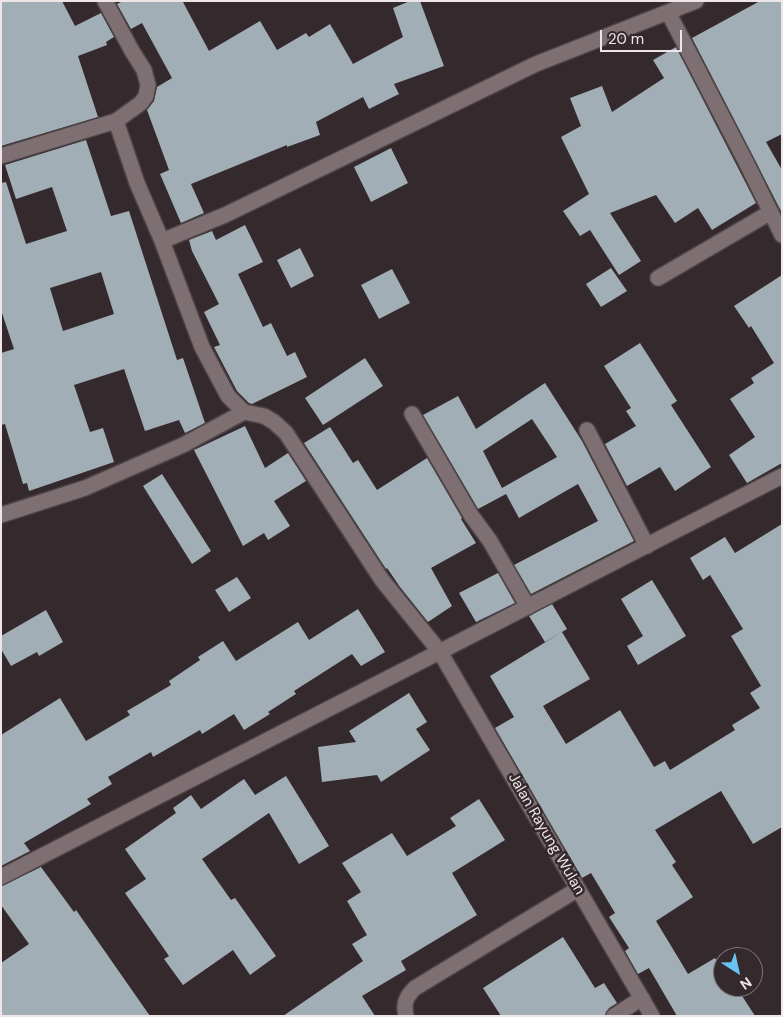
<!DOCTYPE html>
<style>
body{margin:0}
#map{position:relative;width:783px;height:1017px;overflow:hidden;background:#34292c;font-family:"DM Sans",sans-serif}
canvas{display:block}
.frame{position:absolute;inset:0;border:2px solid #ede5e7;pointer-events:none}
.north{position:absolute;left:713px;top:947px;width:50px;height:50px;box-sizing:border-box;background:#34292c;border:1px solid #7e7477;border-radius:50%;rotate:145deg;font-size:14px;font-weight:700;line-height:20px;text-align:center;color:#ede5e7}
.north::after{content:'';display:block;margin:auto;width:18px;height:22px;background:#69c3f1;clip-path:polygon(50% 0,100% 100%,50% 72%,0 100%)}
.scale{position:absolute;left:600px;top:30px;width:82px;height:22px;box-sizing:border-box;border:2px solid #ede5e7;border-top:0;padding-left:6px;font-size:15px;line-height:18px;white-space:nowrap;color:#ede5e7;-webkit-text-stroke:4px #34292c;paint-order:stroke}
</style>
<div id="map">
<canvas width="783" height="1017"></canvas>
<div class="frame"></div>
<div class="north">N</div>
<div class="scale">20 m</div>
</div>
<script>
const context = document.querySelector('canvas').getContext('2d');
context.lineJoin = 'round';
function fillPath(path, color) { context.fillStyle = color; context.fill(path, 'evenodd'); }
function strokePath(path, color, width, dash) { context.strokeStyle = color; context.lineWidth = width; context.lineCap = dash ? 'butt' : 'round'; context.setLineDash(dash || []); context.stroke(path); }
function label(font, color, halo, rows, align = 'center') {
  context.font = font + ' "DM Sans",sans-serif'; context.lineWidth = 5; context.setLineDash([]); context.textBaseline = 'middle'; context.strokeStyle = halo; context.fillStyle = color; for (const [text, x, y, turn = 0] of rows) {
    context.save(); context.translate(x, y); context.rotate((+turn || 0) * Math.PI / 180); context.textAlign = isNaN(turn) ? turn : align; if (halo) context.strokeText(text, 0, 0); context.fillText(text, 0, 0); context.restore();
  }
}
const building = new Path2D(`
 M 1,1 L 62,1 L 75,26 L 101,13 L 114,37 L 106,42 L 107,45 L 78,56 L 98,117 L 1,146 Z
 M 123,1 L 184,1 L 183,2 L 209,51 L 260,21 L 277,50 L 306,33 L 309,37 L 330,24 L 353,64 L 403,37 L 393,8 L 410,1 L 420,1 L 444,66 L 394,84 L 399,94 L 369,109 L 363,97 L 316,122 L 320,135 L 287,147 L 287,145 L 191,184 L 204,213 L 181,223 L 160,174 L 169,170 L 147,110 L 154,101 L 157,87 L 172,78 L 142,23 L 131,29 L 117,4 Z
 M 760,1 L 782,1 L 782,134 L 766,142 L 782,170 L 782,213 L 692,38 Z
 M 676,47 L 756,203 L 712,230 L 698,208 L 675,223 L 656,195 L 610,213 L 641,261 L 619,275 L 590,230 L 580,236 L 563,211 L 589,194 L 561,137 L 581,126 L 570,98 L 602,86 L 612,112 L 664,78 L 653,60 Z
 M 86,140 L 111,216 L 129,211 L 177,360 L 183,358 L 205,423 L 185,433 L 179,420 L 145,431 L 124,369 L 74,385 L 90,432 L 103,428 L 114,462 L 29,491 L 27,483 L 23,484 L 5,424 L 1,425 L 1,353 L 14,349 L 1,310 L 1,183 L 6,182 L 26,244 L 67,231 L 52,187 L 16,199 L 5,165 ZM 101,272 L 114,314 L 63,331 L 50,288 Z
 M 391,148 L 408,183 L 371,202 L 354,167 Z
 M 245,225 L 263,262 L 238,274 L 263,327 L 271,323 L 287,356 L 295,352 L 307,377 L 252,404 L 249,403 L 237,391 L 214,347 L 220,345 L 204,312 L 219,304 L 192,251 L 189,240 L 212,231 L 216,240 Z
 M 300,248 L 314,276 L 291,288 L 277,260 Z
 M 611,268 L 627,291 L 601,307 L 586,284 Z
 M 392,269 L 410,303 L 379,319 L 361,285 Z
 M 782,275 L 782,463 L 747,483 L 729,455 L 755,437 L 730,399 L 754,383 L 751,378 L 774,363 L 751,326 L 749,328 L 734,306 Z
 M 640,343 L 677,401 L 671,405 L 711,467 L 675,491 L 660,467 L 627,486 L 605,444 L 636,426 L 626,411 L 631,408 L 604,366 Z
 M 365,358 L 383,386 L 323,425 L 305,398 Z
 M 545,383 L 582,441 L 634,541 L 531,594 L 514,565 L 598,521 L 578,484 L 519,518 L 506,494 L 478,509 L 423,415 L 458,396 L 476,429 ZM 532,419 L 557,457 L 502,488 L 483,451 Z
 M 245,426 L 265,468 L 288,453 L 306,481 L 274,501 L 290,526 L 268,540 L 264,533 L 243,546 L 194,450 Z
 M 330,427 L 353,463 L 358,460 L 377,490 L 427,458 L 462,518 L 461,519 L 476,543 L 431,568 L 452,606 L 428,622 L 400,587 L 387,568 L 386,569 L 304,443 Z
 M 162,474 L 211,551 L 192,564 L 143,486 Z
 M 782,524 L 782,827 L 753,844 L 721,791 L 655,830 L 676,862 L 672,865 L 693,897 L 656,921 L 688,974 L 715,958 L 723,970 L 723,987 L 733,987 L 735,990 L 737,988 L 755,1016 L 677,1016 L 649,968 L 638,974 L 625,951 L 629,948 L 609,917 L 615,913 L 591,873 L 582,878 L 495,728 L 514,717 L 490,676 L 562,632 L 590,679 L 543,706 L 566,744 L 620,710 L 654,767 L 665,761 L 670,770 L 735,730 L 732,725 L 760,708 L 750,693 L 761,686 L 731,636 L 743,629 L 710,575 L 703,580 L 690,558 L 725,537 L 735,553 Z
 M 498,573 L 515,603 L 476,622 L 459,593 Z
 M 237,577 L 251,598 L 229,612 L 215,590 Z
 M 652,580 L 686,636 L 638,665 L 627,646 L 643,636 L 621,599 Z
 M 552,604 L 567,629 L 545,642 L 529,616 Z
 M 358,609 L 385,652 L 361,666 L 352,654 L 294,691 L 296,694 L 268,712 L 270,714 L 244,730 L 234,714 L 202,734 L 200,730 L 153,757 L 151,752 L 108,777 L 112,784 L 87,799 L 91,804 L 24,843 L 30,851 L 1,866 L 1,735 L 60,698 L 86,741 L 130,715 L 127,711 L 171,685 L 169,681 L 200,660 L 198,657 L 223,641 L 236,661 L 298,622 L 309,640 Z
 M 46,610 L 63,642 L 39,656 L 37,652 L 11,666 L 1,649 L 1,636 Z
 M 409,693 L 427,722 L 416,729 L 430,750 L 381,782 L 377,775 L 322,782 L 318,747 L 356,742 L 349,731 Z
 M 286,776 L 329,846 L 299,864 L 269,813 L 202,859 L 231,900 L 235,898 L 276,956 L 250,975 L 233,950 L 183,985 L 164,959 L 169,956 L 125,893 L 146,879 L 125,849 L 176,813 L 173,808 L 191,795 L 201,809 L 244,779 L 255,795 Z
 M 479,799 L 505,840 L 452,873 L 477,915 L 401,961 L 406,970 L 362,996 L 375,1016 L 283,1016 L 363,961 L 352,944 L 367,935 L 347,901 L 361,892 L 342,863 L 392,833 L 407,856 L 456,826 L 450,818 Z
 M 41,867 L 74,912 L 76,910 L 150,1016 L 1,1016 L 1,963 L 29,944 L 1,905 L 1,886 Z
 M 563,937 L 595,988 L 604,983 L 617,1003 L 609,1008 L 605,1016 L 501,1016 L 483,988 Z`);
const minor = new Path2D(`
 M 105,1 L 132,51 L 144,70 L 148,85 L 146,96 L 141,103 L 116,121 L 137,183 L 162,241
 M 668,12 L 748,166 L 782,235
 M 1,156 L 116,121
 M 658,278 L 771,212
 M 412,414 L 471,515 L 490,541 L 528,607
 M 587,430 L 647,546
 M 1,515 L 85,488 L 183,445 L 244,412
 M 1,877 L 782,476
 M 406,1016 C 403,1003 406,997 415,988 L 578,889
 M 614,1016 L 642,998
 M 652,1016 L 440,652 L 382,580 L 286,433 L 274,422 L 264,416 L 244,412 L 228,396 L 202,347 L 162,241 L 225,215 L 536,64 L 696,1`);
const streetNames = [
 ["Jalan Rayung Wulan",546,834,60]
];
fillPath(building, '#a2aeb5');
strokePath(minor, '#4e4547', 18);
strokePath(minor, '#7d6f72', 15);
label('15px', '#ede5e7', '#34292c', streetNames);
</script>
